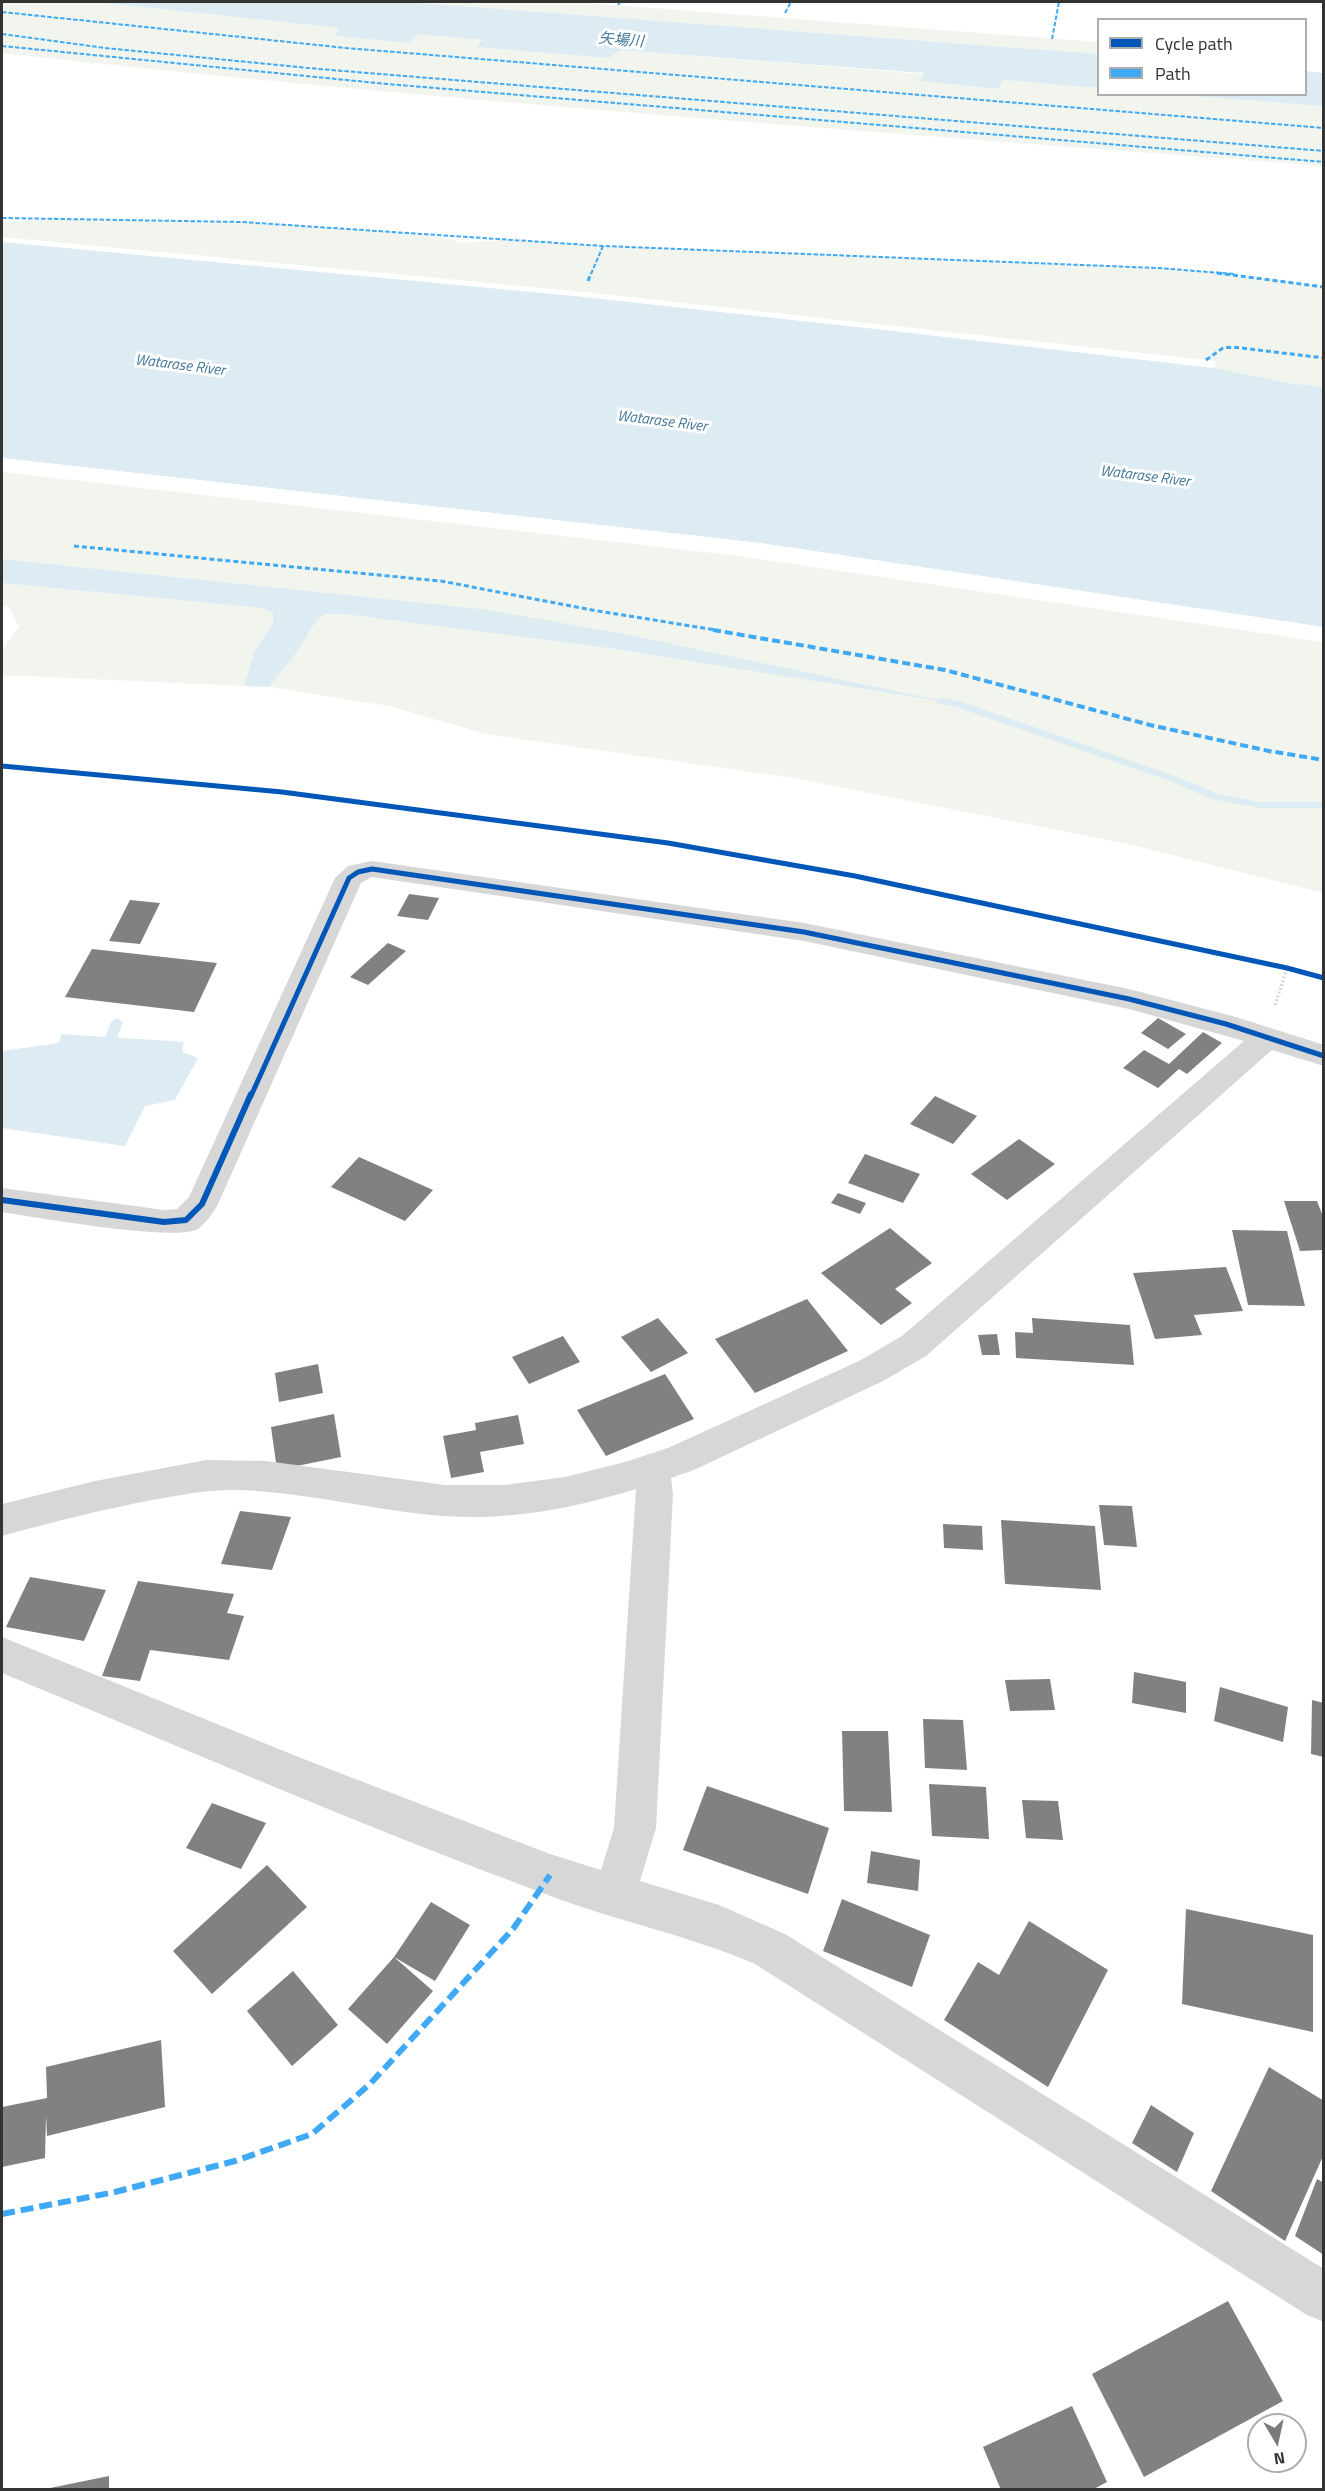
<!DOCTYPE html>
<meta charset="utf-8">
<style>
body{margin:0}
#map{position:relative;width:1325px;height:2491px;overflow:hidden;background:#fff;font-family:"Titillium Web",sans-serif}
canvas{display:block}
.frame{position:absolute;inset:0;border:3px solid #333;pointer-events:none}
.legend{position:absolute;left:1097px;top:18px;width:210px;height:78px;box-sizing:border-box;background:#fff;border:2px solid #adadad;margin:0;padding:8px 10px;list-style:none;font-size:18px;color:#333}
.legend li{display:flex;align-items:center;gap:12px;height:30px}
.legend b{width:30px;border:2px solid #adadad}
.north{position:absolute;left:1247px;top:2413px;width:60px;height:60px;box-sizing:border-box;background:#fff;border:2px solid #adadad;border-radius:50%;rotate:171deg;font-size:16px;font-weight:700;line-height:24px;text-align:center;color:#333}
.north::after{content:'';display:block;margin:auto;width:21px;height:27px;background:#7a7a7a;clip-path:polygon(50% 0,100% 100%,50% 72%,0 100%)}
</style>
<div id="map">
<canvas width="1325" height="2491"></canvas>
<div class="frame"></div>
<ul class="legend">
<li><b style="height:8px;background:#0057b8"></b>Cycle path</li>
<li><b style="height:8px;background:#3fa9f5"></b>Path</li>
</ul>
<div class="north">N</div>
</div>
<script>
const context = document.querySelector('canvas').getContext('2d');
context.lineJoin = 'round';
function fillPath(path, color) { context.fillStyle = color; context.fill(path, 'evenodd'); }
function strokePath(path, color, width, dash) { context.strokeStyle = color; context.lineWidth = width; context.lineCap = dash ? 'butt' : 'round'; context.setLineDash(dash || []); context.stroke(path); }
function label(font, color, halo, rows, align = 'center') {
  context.font = font + ' "Titillium Web","Noto Sans JP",sans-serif'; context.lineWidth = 6; context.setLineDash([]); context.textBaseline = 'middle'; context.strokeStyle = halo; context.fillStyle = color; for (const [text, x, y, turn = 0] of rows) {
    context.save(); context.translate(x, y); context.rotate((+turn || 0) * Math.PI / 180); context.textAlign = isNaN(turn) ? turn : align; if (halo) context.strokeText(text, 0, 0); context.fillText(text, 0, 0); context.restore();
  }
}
const green = new Path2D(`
 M 2,2 L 95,2 L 341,28 L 335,36 L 409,43 L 419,34 L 483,40 L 476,47 L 609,58 L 620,50 L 925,74 L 921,81 L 997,89 L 1003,80 L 1098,88 L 1098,94 L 1179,95 L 1323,106 L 1323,166 C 882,132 441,102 2,53 Z
 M 407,2 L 574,2 L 1098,42 L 1098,54 Z
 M 51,219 L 242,222 L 434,236 L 464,243 L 502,240 L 603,246 L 1158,268 L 1231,274 L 1323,287 L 1323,387 L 1288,383 L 1213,368 L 1216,361 L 1206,360 L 575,291 L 2,237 L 2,222 Z
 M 2,472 L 739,556 L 1323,642 L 1323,893 L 1129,844 L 793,778 L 486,734 L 389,706 L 269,687 L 294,656 L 317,620 L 325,614 L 344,614 L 615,649 L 941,701 L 482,609 L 2,559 Z
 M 2,583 L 262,608 L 273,613 L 273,623 L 254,652 L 244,686 L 2,675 L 2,651 L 19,627 L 9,607 L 2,606 Z`);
const water = new Path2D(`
 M 95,2 L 407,2 L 1098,54 L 1098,88 L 1003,80 L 998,89 L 920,81 L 924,73 L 620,50 L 609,58 L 476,47 L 482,40 L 419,34 L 409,43 L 334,36 L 340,28 Z
 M 1306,71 L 1323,73 L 1323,106 L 1179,95 L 1306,94 Z
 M 2,242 L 574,296 L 893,331 L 1213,368 L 1288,383 L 1323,387 L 1323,627 L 760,543 L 2,458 Z
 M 2,559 L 482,609 L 619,633 L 958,704 L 615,649 L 344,614 L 325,614 L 317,620 L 294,656 L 269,687 L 244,686 L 254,652 L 273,623 L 273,613 L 262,608 L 2,583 Z
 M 61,1034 L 184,1042 L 182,1052 L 198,1058 L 175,1100 L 145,1106 L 125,1146 L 2,1128 L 2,1051 L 59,1043 Z`);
const pier = new Path2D(`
 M 2,458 L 760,543 L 1323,627 L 1324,630 L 759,546 L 2,461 Z`);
const stream = new Path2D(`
 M 941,698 L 962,702 L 1175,776 L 1219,794 L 1259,802 L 1324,802 L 1324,808 L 1259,808 L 1212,799 L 1167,780 L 956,707 L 937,703 L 936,701 Z
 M 117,1018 L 123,1022 L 111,1053 L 105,1057 L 101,1056 L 99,1053 L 111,1022 Z`);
const building = new Path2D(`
 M 409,894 L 439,898 L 428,920 L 397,916 Z
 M 130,900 L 160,903 L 140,944 L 109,941 Z
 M 388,943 L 406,951 L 368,985 L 350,977 Z
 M 92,949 L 217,963 L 194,1012 L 65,997 Z
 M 1158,1018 L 1186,1034 L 1168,1049 L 1141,1033 Z
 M 1203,1032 L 1222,1043 L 1187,1074 L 1179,1069 L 1158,1088 L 1123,1068 L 1144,1050 L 1169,1064 Z
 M 935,1096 L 977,1116 L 953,1144 L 910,1124 Z
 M 1019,1139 L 1055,1164 L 1007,1200 L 971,1174 Z
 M 865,1154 L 920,1174 L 903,1203 L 848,1183 Z
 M 359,1157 L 433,1190 L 405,1221 L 331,1187 Z
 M 838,1193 L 866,1203 L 860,1214 L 831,1203 Z
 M 1284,1201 L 1317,1201 L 1324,1219 L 1324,1250 L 1300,1251 Z
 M 890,1228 L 932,1263 L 895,1289 L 912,1303 L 881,1325 L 821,1273 Z
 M 1232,1230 L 1287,1231 L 1305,1306 L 1248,1305 Z
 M 1226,1267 L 1243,1311 L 1194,1315 L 1202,1335 L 1155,1339 L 1133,1273 Z
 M 807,1299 L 848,1351 L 755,1393 L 715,1339 Z
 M 658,1318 L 688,1353 L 651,1372 L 621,1337 Z
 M 1032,1318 L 1130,1325 L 1134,1365 L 1016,1358 L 1015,1332 L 1033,1333 Z
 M 997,1334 L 1000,1355 L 982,1355 L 978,1335 Z
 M 563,1336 L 580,1362 L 529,1384 L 512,1357 Z
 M 318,1364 L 323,1393 L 279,1402 L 275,1373 Z
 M 665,1374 L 694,1419 L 606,1456 L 577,1410 Z
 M 334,1414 L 341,1457 L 277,1470 L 271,1427 Z
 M 518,1415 L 524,1444 L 480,1452 L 484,1472 L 451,1478 L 443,1436 L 476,1430 L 475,1423 Z
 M 1099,1505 L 1132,1506 L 1137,1547 L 1104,1545 Z
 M 240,1511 L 291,1517 L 272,1570 L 221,1564 Z
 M 1001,1520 L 1095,1526 L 1101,1590 L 1005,1584 Z
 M 943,1524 L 982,1526 L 983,1550 L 944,1548 Z
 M 30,1577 L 106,1590 L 84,1641 L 6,1627 Z
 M 138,1581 L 234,1594 L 227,1613 L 244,1616 L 229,1660 L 150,1650 L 140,1681 L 102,1676 Z
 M 1134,1672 L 1186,1682 L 1186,1713 L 1132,1703 Z
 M 1050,1679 L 1055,1710 L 1010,1711 L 1005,1680 Z
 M 1220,1687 L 1288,1707 L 1283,1742 L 1214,1721 Z
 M 1312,1700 L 1324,1703 L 1324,1757 L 1311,1754 Z
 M 923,1719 L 963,1720 L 967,1770 L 925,1768 Z
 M 842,1731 L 888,1731 L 892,1812 L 844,1811 Z
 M 929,1784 L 986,1787 L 989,1839 L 932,1836 Z
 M 707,1786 L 829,1828 L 808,1894 L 683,1850 Z
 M 1022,1800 L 1058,1801 L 1063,1840 L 1026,1838 Z
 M 212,1803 L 266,1823 L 241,1869 L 186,1848 Z
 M 871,1851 L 920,1860 L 918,1891 L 867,1883 Z
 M 267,1865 L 307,1907 L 212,1994 L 173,1951 Z
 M 842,1899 L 930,1935 L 912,1987 L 823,1951 Z
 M 431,1902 L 470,1925 L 435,1981 L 394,1957 L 433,1991 L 387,2044 L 348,2009 L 394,1957 Z
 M 1186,1909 L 1313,1935 L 1313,2032 L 1182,2004 Z
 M 1029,1921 L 1108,1970 L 1048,2087 L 944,2020 L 978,1962 L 999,1975 Z
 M 293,1971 L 338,2025 L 292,2066 L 247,2011 Z
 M 161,2040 L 165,2107 L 47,2136 L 46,2115 L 45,2158 L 2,2167 L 2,2107 L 47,2098 L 46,2067 Z
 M 1269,2067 L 1324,2101 L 1324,2154 L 1285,2241 L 1211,2191 Z
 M 1151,2105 L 1194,2133 L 1177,2172 L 1132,2143 Z
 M 1317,2179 L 1324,2183 L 1324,2255 L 1295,2236 Z
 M 1228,2301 L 1283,2401 L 1144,2477 L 1092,2374 Z
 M 1072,2406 L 1107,2482 L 1092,2490 L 1001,2490 L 983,2447 Z
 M 109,2476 L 109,2490 L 50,2490 L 50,2488 Z`);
const path = new Path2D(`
 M 1275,1005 L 1287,968`);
const minor = new Path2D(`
 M 372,861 L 804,923 L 1129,989 L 1236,1017 L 1324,1045 L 1324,1066 L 1272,1050 L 926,1356 L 883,1381 L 694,1470 L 671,1478 L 673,1494 L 656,1828 L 640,1881 L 719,1905 L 785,1934 L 1324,2269 L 1324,2322 L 1307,2315 L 755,1964 C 688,1935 616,1921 548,1895 C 364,1827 183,1748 2,1673 L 2,1637 L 301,1758 L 550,1854 L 601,1870 L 614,1828 L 636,1489 C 575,1508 508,1521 444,1516 C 375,1511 307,1492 237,1490 C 208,1489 181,1495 152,1500 C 101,1510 52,1522 2,1536 L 2,1504 L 95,1481 L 206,1460 L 266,1461 L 445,1485 L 504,1485 L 565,1477 L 625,1462 L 668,1448 L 859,1361 L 902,1336 L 1244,1041 L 1129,1009 L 804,941 L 372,877 L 361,883 L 218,1204 C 214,1212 206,1223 198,1229 C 176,1242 34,1217 2,1212 L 2,1188 L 164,1210 L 177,1209 L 189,1197 L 335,878 L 348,866 Z`);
const quietFar3 = new Path2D(`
 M 618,5 L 620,2
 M 2,12 L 346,48 L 1324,128
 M 785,13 L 791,2
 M 2,34 L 105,48 L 319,69 L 1324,151
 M 1052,39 L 1059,2
 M 2,46 L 387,84 L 1324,162
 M 2,218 L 242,222 L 603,246 L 1158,268 L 1234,274
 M 591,274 L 603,246`);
const quietFar2 = new Path2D(`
 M 1217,273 L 1324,287
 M 588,281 L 591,273
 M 1206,360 L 1223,348 L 1233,347 L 1324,358
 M 74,546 L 441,581 L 592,610 L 722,631`);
const quietFar1 = new Path2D(`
 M 713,630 L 945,670 L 1150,725 L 1269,751 L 1324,760`);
const quiet = new Path2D(`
 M 2,2214 L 115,2192 L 235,2161 L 312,2134 L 370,2084 L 513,1929 L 550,1875`);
const cyclewayFar1 = new Path2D(`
 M 2,766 L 282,792 L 668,843 L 855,876 L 1287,968 L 1324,978
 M 251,1096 L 349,878 L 358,872 L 372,869 L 804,932 L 1129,999 L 1226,1024 L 1324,1056`);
const cycleway = new Path2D(`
 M 2,1200 L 164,1222 L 186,1220 L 202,1204 L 251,1094`);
const farWaternames = [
 ["矢場川",621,41,5],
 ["Watarase River",180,366,7],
 ["Watarase River",662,422,7],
 ["Watarase River",1145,477,7]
];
fillPath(green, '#f1f5ed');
fillPath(water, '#ddebf3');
fillPath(pier, '#fff');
fillPath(stream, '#ddebf3');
fillPath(building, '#818181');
strokePath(path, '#d6d6d6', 3, [2, 2]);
fillPath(minor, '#d7d7d7');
strokePath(quietFar3, '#3fa9f5', 2, [4.5, 2]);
strokePath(quietFar2, '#3fa9f5', 3, [5, 3]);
strokePath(quietFar1, '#3fa9f5', 4, [8, 4]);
strokePath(quiet, '#3fa9f5', 6, [13, 6]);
strokePath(cyclewayFar1, '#0057b8', 5);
strokePath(cycleway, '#0057b8', 6);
label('italic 15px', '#3f7597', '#fff', farWaternames);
</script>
